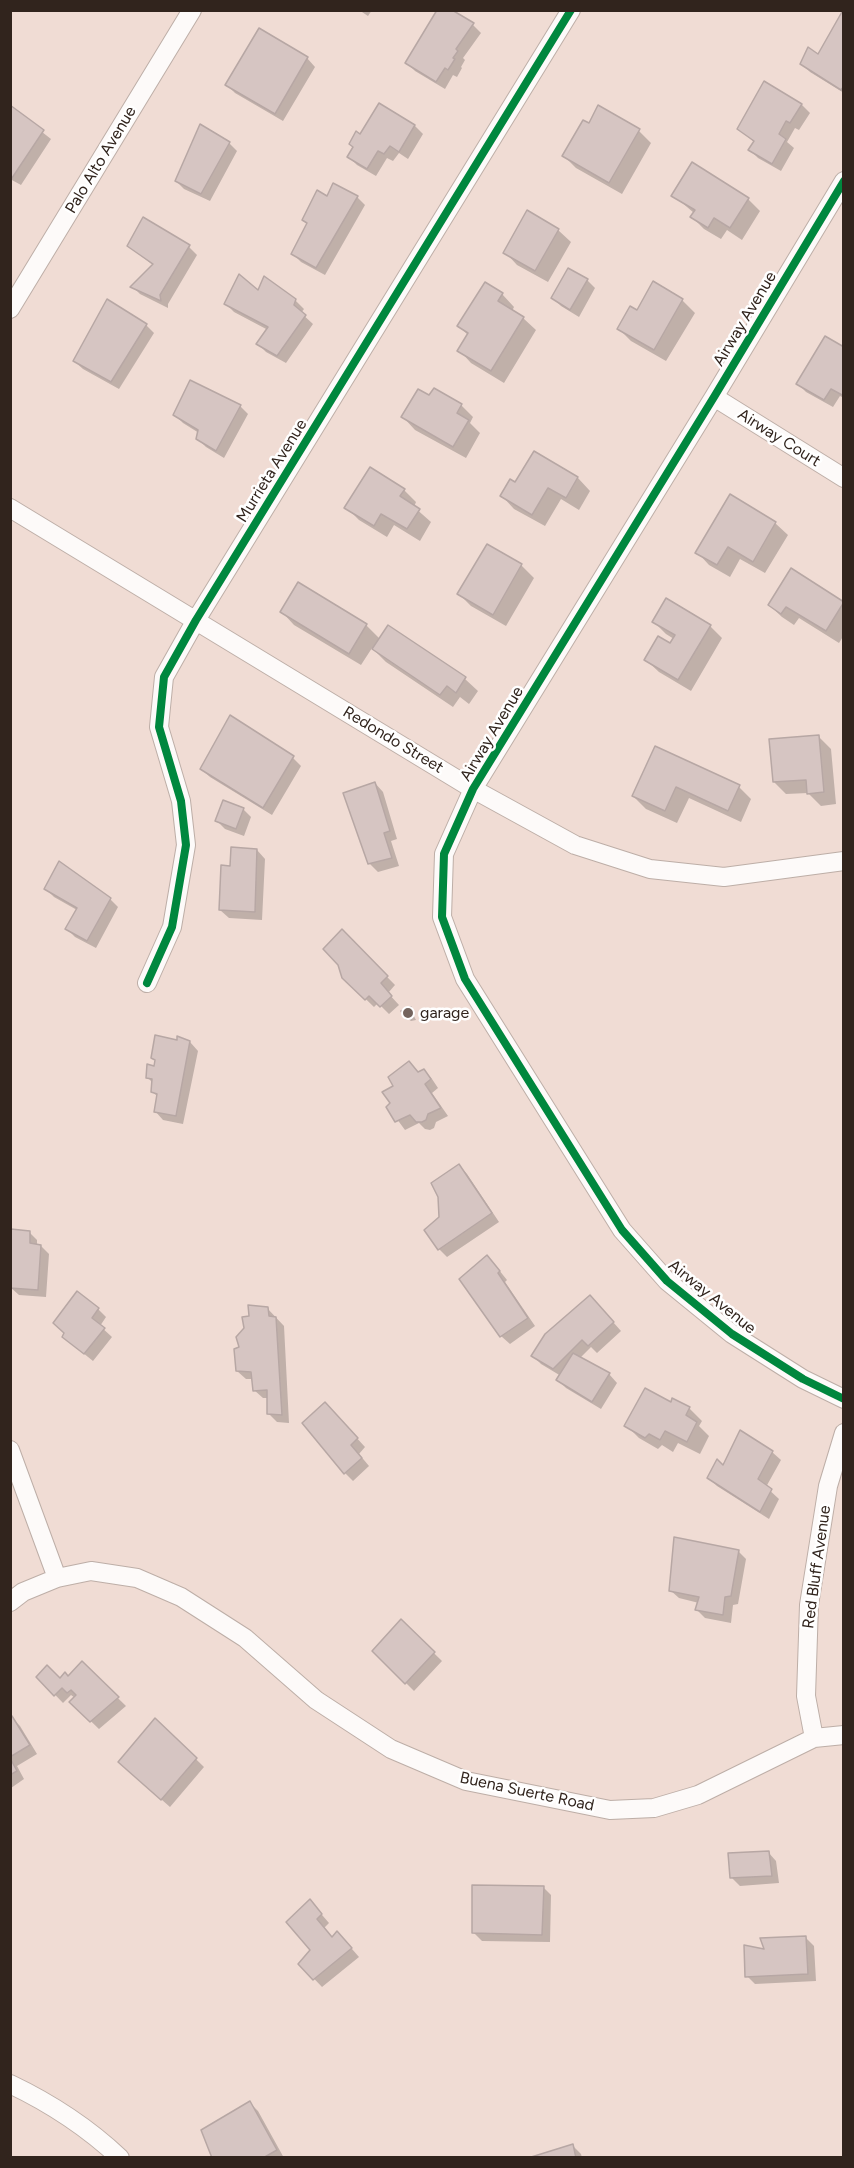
<!DOCTYPE html>
<style>
body{margin:0}
#map{position:relative;width:854px;height:2168px;overflow:hidden;background:#f0dcd4;font-family:Figtree,sans-serif}
canvas{display:block}
.frame{position:absolute;inset:0;border:12px solid #31241d;pointer-events:none}
</style>
<div id="map">
<canvas width="854" height="2168"></canvas>
<div class="frame"></div>
</div>
<script>
const context = document.querySelector('canvas').getContext('2d');
context.lineJoin = 'round';
function fillPath(path, color) { context.fillStyle = color; context.fill(path, 'evenodd'); }
function strokePath(path, color, width, dash) { context.strokeStyle = color; context.lineWidth = width; context.lineCap = dash ? 'butt' : 'round'; context.setLineDash(dash || []); context.stroke(path); }
function label(font, color, halo, rows, align = 'center') {
  context.font = font + ' Figtree,sans-serif'; context.lineWidth = 5; context.setLineDash([]); context.textBaseline = 'middle'; context.strokeStyle = halo; context.fillStyle = color; for (const [text, x, y, turn = 0] of rows) {
    context.save(); context.translate(x, y); context.rotate((+turn || 0) * Math.PI / 180); context.textAlign = isNaN(turn) ? turn : align; if (halo) context.strokeText(text, 0, 0); context.fillText(text, 0, 0); context.restore();
  }
}
const shadow = new Path2D(`
 M 359,10 L 372,10 L 368,16 Z
 M 844,12 L 844,93 L 810,72 L 802,64 L 819,56 Z
 M 473,25 L 481,33 L 463,58 L 465,60 L 461,67 L 462,68 L 457,77 L 453,75 L 445,89 L 415,71 L 407,63 Z
 M 307,58 L 315,67 L 283,121 L 235,93 L 227,85 Z
 M 765,83 L 802,105 L 810,113 L 799,130 L 795,128 L 787,142 L 794,148 L 781,171 L 758,158 L 750,150 L 755,143 L 739,129 Z
 M 380,105 L 415,126 L 423,134 L 408,159 L 399,153 L 393,161 L 387,158 L 376,176 L 357,165 L 349,157 Z
 M 10,107 L 51,139 L 21,185 L 10,179 Z
 M 589,125 L 639,131 L 651,143 L 622,194 L 576,168 L 564,156 Z
 M 229,143 L 237,151 L 210,201 L 184,189 L 176,181 Z
 M 673,195 L 748,199 L 760,211 L 742,240 L 727,230 L 721,239 L 704,229 L 692,217 L 694,213 Z
 M 357,197 L 365,205 L 325,275 L 301,262 L 293,254 L 308,225 L 304,220 L 328,199 Z
 M 558,230 L 571,242 L 548,282 L 517,265 L 505,252 Z
 M 128,246 L 189,247 L 197,255 L 168,304 L 168,308 L 140,294 L 133,287 L 154,266 Z
 M 587,280 L 595,288 L 579,317 L 561,306 L 553,298 Z
 M 654,283 L 682,300 L 695,313 L 666,361 L 631,341 L 619,329 L 637,312 Z
 M 259,292 L 295,300 L 304,309 L 301,313 L 313,324 L 286,363 L 266,352 L 258,344 L 268,330 L 234,312 L 226,304 Z
 M 502,294 L 514,307 L 512,311 L 523,318 L 536,330 L 504,383 L 471,363 L 459,350 L 468,335 L 459,326 Z
 M 146,325 L 154,333 L 119,389 L 83,369 L 74,361 Z
 M 844,349 L 844,398 L 840,396 L 833,407 L 806,392 L 798,384 Z
 M 430,397 L 461,405 L 473,417 L 470,423 L 480,433 L 466,458 L 415,430 L 403,417 Z
 M 240,406 L 248,414 L 224,458 L 206,447 L 197,438 L 199,433 L 183,423 L 175,415 Z
 M 534,453 L 578,478 L 590,491 L 579,510 L 561,499 L 545,526 L 514,509 L 502,496 L 516,484 Z
 M 404,490 L 416,502 L 414,507 L 431,522 L 420,541 L 394,525 L 387,537 L 359,520 L 346,507 Z
 M 730,496 L 775,523 L 788,535 L 765,573 L 740,559 L 730,577 L 709,565 L 697,552 Z
 M 487,546 L 521,565 L 534,578 L 506,626 L 471,606 L 459,594 Z
 M 791,570 L 844,604 L 844,635 L 839,643 L 799,618 L 794,625 L 782,617 L 769,605 Z
 M 282,612 L 366,625 L 380,639 L 388,627 L 465,679 L 478,691 L 469,704 L 460,697 L 453,707 L 386,662 L 372,648 L 361,665 L 294,625 Z
 M 654,622 L 710,626 L 722,638 L 691,691 L 659,672 L 646,660 L 671,645 L 674,639 L 666,634 Z
 M 819,737 L 831,749 L 836,804 L 821,806 L 808,793 L 786,794 L 774,782 Z
 M 656,748 L 739,787 L 751,799 L 741,822 L 689,798 L 677,823 L 646,809 L 633,796 Z
 M 293,758 L 301,766 L 272,815 L 210,777 L 201,769 Z
 M 375,783 L 383,792 L 397,839 L 391,841 L 399,866 L 378,872 L 369,863 Z
 M 243,809 L 251,817 L 244,836 L 225,829 L 217,821 Z
 M 257,850 L 265,859 L 262,920 L 229,918 L 220,910 L 231,867 Z
 M 46,889 L 110,899 L 118,907 L 96,948 L 75,937 L 67,929 L 77,910 L 54,897 Z
 M 342,931 L 395,985 L 388,993 L 399,1005 L 389,1014 L 378,1003 L 374,1007 L 343,977 Z
 M 410,1009 L 416,1020 L 411,1021 L 407,1018 Z
 M 190,1042 L 198,1051 L 183,1124 L 163,1120 L 155,1111 L 158,1097 L 152,1091 L 153,1083 L 148,1078 L 156,1067 L 156,1061 L 152,1057 Z
 M 409,1063 L 419,1073 L 424,1071 L 432,1079 L 438,1088 L 432,1093 L 448,1116 L 436,1122 L 434,1128 L 430,1130 L 425,1129 L 419,1123 L 405,1130 L 388,1107 L 392,1103 L 395,1087 Z
 M 459,1166 L 467,1174 L 499,1222 L 447,1257 L 439,1249 L 439,1197 Z
 M 29,1232 L 37,1240 L 37,1246 L 41,1246 L 49,1254 L 46,1297 L 19,1295 L 10,1287 L 10,1243 Z
 M 495,1265 L 507,1280 L 505,1282 L 535,1326 L 510,1344 L 501,1336 L 461,1280 Z
 M 598,1305 L 621,1331 L 597,1353 L 591,1347 L 580,1358 L 609,1374 L 617,1383 L 601,1409 L 566,1388 L 558,1380 L 561,1376 L 541,1364 L 533,1356 Z
 M 267,1308 L 284,1326 L 289,1423 L 277,1422 L 269,1414 L 268,1398 L 263,1398 L 254,1390 L 253,1379 L 246,1379 L 237,1371 L 241,1348 L 251,1317 Z
 M 98,1309 L 106,1317 L 100,1326 L 112,1337 L 93,1361 L 72,1344 Z
 M 672,1404 L 689,1408 L 702,1421 L 699,1426 L 709,1436 L 700,1454 L 678,1443 L 673,1452 L 662,1445 L 658,1449 L 639,1438 L 626,1425 Z
 M 333,1412 L 365,1447 L 359,1454 L 369,1466 L 353,1481 L 345,1473 Z
 M 772,1452 L 781,1460 L 766,1487 L 779,1499 L 769,1519 L 717,1486 L 709,1478 Z
 M 738,1551 L 746,1559 L 738,1604 L 733,1605 L 731,1623 L 705,1618 L 697,1610 L 699,1603 L 679,1598 L 670,1590 Z
 M 401,1621 L 442,1661 L 414,1691 L 374,1651 Z
 M 82,1663 L 126,1706 L 99,1729 L 71,1702 L 75,1698 L 71,1695 L 63,1703 L 38,1677 L 60,1680 L 68,1677 Z
 M 12,1718 L 20,1726 L 37,1754 L 17,1766 L 24,1779 L 11,1788 Z
 M 156,1720 L 204,1767 L 170,1807 L 128,1770 Z
 M 768,1852 L 776,1861 L 779,1883 L 740,1886 L 731,1877 Z
 M 543,1887 L 551,1895 L 550,1942 L 482,1941 L 474,1933 Z
 M 310,1901 L 329,1923 L 324,1928 L 332,1938 L 345,1941 L 359,1957 L 322,1987 L 300,1964 L 313,1950 Z
 M 806,1938 L 814,1946 L 816,1981 L 755,1984 L 747,1976 L 766,1951 Z
 M 249,2102 L 258,2111 L 284,2158 L 214,2158 Z
 M 573,2146 L 581,2154 L 582,2158 L 533,2158 Z`);
const building = new Path2D(`
 M 437,10 L 452,10 L 474,23 L 456,49 L 458,51 L 453,58 L 455,59 L 448,70 L 445,68 L 436,82 L 405,63 Z
 M 843,10 L 844,86 L 841,90 L 800,64 L 808,47 L 818,54 Z
 M 259,28 L 308,57 L 275,114 L 225,85 Z
 M 764,81 L 802,104 L 790,123 L 786,121 L 779,134 L 786,139 L 772,164 L 748,150 L 754,141 L 737,129 Z
 M 379,103 L 415,125 L 399,152 L 390,146 L 384,154 L 378,151 L 367,169 L 347,157 L 353,147 L 349,144 L 356,131 L 360,134 Z
 M 10,105 L 44,130 L 12,178 L 10,177 Z
 M 598,105 L 640,129 L 609,183 L 562,156 L 583,120 L 589,123 Z
 M 200,124 L 230,142 L 201,194 L 175,181 Z
 M 692,162 L 749,198 L 730,228 L 714,218 L 708,228 L 690,217 L 695,210 L 671,196 Z
 M 333,183 L 358,196 L 316,268 L 291,254 L 307,223 L 302,220 L 317,190 L 327,196 Z
 M 527,210 L 559,229 L 535,271 L 503,253 Z
 M 143,217 L 190,245 L 160,295 L 161,301 L 130,287 L 153,264 L 127,246 Z
 M 568,268 L 588,279 L 570,310 L 551,298 Z
 M 239,274 L 258,290 L 264,276 L 296,299 L 294,305 L 306,315 L 277,356 L 256,344 L 268,327 L 224,304 Z
 M 653,281 L 683,299 L 654,350 L 617,329 L 630,306 L 637,310 Z
 M 485,282 L 503,293 L 498,301 L 524,317 L 491,371 L 457,351 L 468,333 L 457,326 Z
 M 107,299 L 147,324 L 111,382 L 73,361 Z
 M 825,336 L 844,347 L 844,396 L 831,389 L 824,400 L 796,384 Z
 M 190,380 L 241,405 L 216,451 L 196,439 L 198,430 L 173,415 Z
 M 434,388 L 462,404 L 457,413 L 469,420 L 453,447 L 401,417 L 418,389 L 429,395 Z
 M 534,451 L 578,477 L 566,498 L 548,488 L 532,515 L 500,496 L 510,479 L 515,482 Z
 M 370,467 L 405,489 L 400,496 L 420,509 L 407,529 L 381,514 L 374,526 L 344,508 Z
 M 730,494 L 776,522 L 753,562 L 728,547 L 717,565 L 695,553 Z
 M 487,544 L 522,564 L 493,615 L 457,594 Z
 M 791,568 L 844,602 L 826,631 L 786,607 L 781,614 L 768,605 Z
 M 298,582 L 367,624 L 349,654 L 280,612 Z
 M 666,598 L 711,625 L 678,680 L 644,660 L 658,636 L 670,643 L 675,635 L 652,622 Z
 M 388,625 L 466,677 L 456,693 L 447,686 L 440,695 L 372,649 Z
 M 230,715 L 294,756 L 263,808 L 200,769 Z
 M 819,735 L 824,792 L 807,794 L 806,780 L 773,782 L 769,739 Z
 M 655,746 L 740,785 L 728,811 L 676,787 L 665,811 L 632,796 Z
 M 375,782 L 390,831 L 384,833 L 392,858 L 368,864 L 343,793 Z
 M 223,800 L 244,808 L 236,829 L 215,821 Z
 M 231,847 L 257,849 L 255,912 L 219,910 L 221,865 L 230,866 Z
 M 59,861 L 111,898 L 87,941 L 65,929 L 77,908 L 44,889 Z
 M 342,929 L 388,976 L 381,983 L 392,996 L 380,1007 L 369,996 L 365,1000 L 342,978 L 338,965 L 323,949 Z
 M 411,1007 L 413,1016 L 406,1019 L 401,1011 Z
 M 155,1035 L 177,1040 L 177,1036 L 190,1041 L 176,1116 L 154,1112 L 157,1094 L 151,1092 L 152,1079 L 146,1078 L 147,1064 L 154,1066 L 155,1060 L 151,1058 Z
 M 409,1061 L 418,1072 L 424,1069 L 431,1079 L 425,1084 L 441,1108 L 428,1114 L 426,1120 L 422,1122 L 416,1122 L 410,1115 L 395,1122 L 386,1107 L 390,1103 L 382,1092 L 393,1086 L 388,1077 Z
 M 459,1164 L 492,1213 L 438,1250 L 424,1230 L 439,1217 L 438,1197 L 431,1183 Z
 M 11,1229 L 30,1231 L 30,1243 L 41,1245 L 38,1290 L 10,1288 Z
 M 487,1255 L 500,1271 L 498,1273 L 528,1318 L 500,1337 L 459,1279 Z
 M 77,1291 L 99,1308 L 92,1318 L 105,1328 L 84,1354 L 62,1337 L 64,1333 L 53,1323 Z
 M 590,1295 L 614,1322 L 588,1346 L 582,1340 L 553,1369 L 531,1356 L 545,1334 Z
 M 248,1305 L 268,1307 L 269,1316 L 276,1317 L 282,1415 L 267,1414 L 267,1390 L 253,1391 L 251,1372 L 236,1371 L 234,1349 L 239,1347 L 236,1337 L 244,1328 L 242,1317 L 249,1316 Z
 M 573,1353 L 610,1373 L 592,1402 L 556,1380 Z
 M 645,1388 L 671,1402 L 672,1398 L 690,1407 L 686,1415 L 697,1422 L 687,1442 L 665,1431 L 660,1440 L 649,1434 L 645,1438 L 624,1426 Z
 M 325,1402 L 358,1438 L 351,1445 L 362,1458 L 344,1474 L 302,1423 Z
 M 740,1430 L 773,1451 L 758,1479 L 772,1489 L 760,1512 L 707,1478 L 717,1459 L 723,1465 Z
 M 674,1537 L 739,1550 L 731,1596 L 725,1597 L 723,1615 L 695,1610 L 699,1597 L 669,1591 Z
 M 401,1619 L 435,1652 L 405,1684 L 372,1651 Z
 M 82,1661 L 119,1697 L 90,1722 L 69,1702 L 76,1695 L 71,1690 L 67,1693 L 62,1688 L 54,1696 L 36,1677 L 47,1665 L 60,1678 L 65,1672 L 68,1676 Z
 M 12,1716 L 30,1745 L 10,1757 L 10,1717 Z
 M 155,1718 L 197,1758 L 161,1800 L 118,1762 Z
 M 10,1758 L 17,1771 L 10,1775 Z
 M 769,1851 L 772,1876 L 730,1878 L 728,1853 Z
 M 472,1885 L 544,1886 L 542,1935 L 472,1933 Z
 M 310,1899 L 322,1914 L 317,1919 L 332,1937 L 337,1931 L 352,1948 L 313,1980 L 298,1964 L 310,1950 L 286,1922 Z
 M 806,1936 L 808,1974 L 745,1977 L 744,1945 L 764,1949 L 760,1938 Z
 M 250,2101 L 277,2150 L 263,2158 L 212,2158 L 201,2130 Z
 M 573,2144 L 576,2158 L 528,2158 Z`);
const minor = new Path2D(`
 M 844,181 L 714,397 L 473,789 L 444,854 L 442,917 L 465,979 L 622,1230 L 667,1281 L 732,1334 L 803,1379 L 844,1399
 M 10,309 L 192,10
 M 714,397 L 844,478
 M 10,508 L 473,789 L 575,845 L 650,869 L 724,877 L 844,861
 M 147,983 L 172,927 L 186,845 L 181,801 L 159,727 L 164,677 L 196,620 L 571,10
 M 10,1450 L 57,1578
 M 10,1602 L 23,1592 L 57,1578 L 91,1571 L 137,1578 L 181,1597 L 245,1638 L 316,1700 L 391,1749 L 466,1781 L 610,1810 L 654,1808 L 698,1795 L 814,1738 L 844,1735
 M 814,1738 L 806,1696 L 809,1605 L 828,1486 L 844,1433
 M 10,2084 C 52,2104 86,2126 120,2158`);
const cycleway = new Path2D(`
 M 844,181 L 714,397 L 473,789 L 444,854 L 442,917 L 465,979 L 622,1230 L 667,1281 L 732,1334 L 803,1379 L 844,1399
 M 147,983 L 172,927 L 186,845 L 181,801 L 159,727 L 164,677 L 196,620 L 571,10`);
const markers = [
 [408,1013,6,"#74645d"]
];
const streetNames = [
 ["Palo Alto Avenue",101,160,-59],
 ["Airway Avenue",745,319,-59],
 ["Airway Court",779,438,32],
 ["Murrieta Avenue",272,471,-58],
 ["Airway Avenue",492,734,-59],
 ["Redondo Street",393,740,31],
 ["Airway Avenue",712,1297,39],
 ["Red Bluff Avenue",817,1567,-82],
 ["Buena Suerte Road",527,1792,12]
];
const poiNames = [
 ["garage",420,1013]
];
fillPath(shadow, '#0003');
fillPath(building, '#d6c5c2');
strokePath(building, '#b7a7a4', 1.5);
strokePath(minor, '#bdaea7', 20);
strokePath(minor, '#fdfaf9', 18);
strokePath(cycleway, '#00873e', 8);
for (const [x, y, r, color] of markers) { const dot = new Path2D(); dot.arc(x, y, r, 0, 2 * Math.PI); context.fillStyle = color; context.fill(dot); strokePath(dot, '#fff', 2); }
label('16px', '#31241d', '#fff', streetNames);
label('16px', '#31241d', '#fff', poiNames, 'left');
</script>
